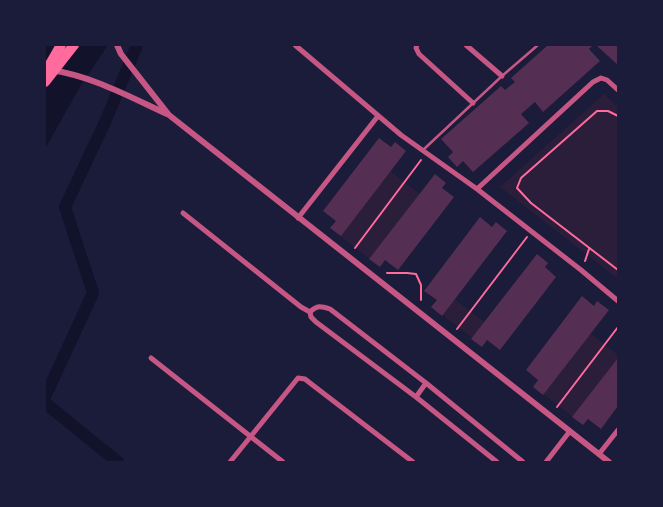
<!DOCTYPE html>
<style>
body{margin:0}
#map{position:relative;width:663px;height:507px;overflow:hidden;background:#1b1b3a;font-family:"Nunito Sans",sans-serif}
canvas{display:block}
.frame{position:absolute;inset:0;border:46px solid #1b1b3a;pointer-events:none}
</style>
<div id="map">
<canvas width="663" height="507"></canvas>
<div class="frame"></div>
</div>
<script>
const context = document.querySelector('canvas').getContext('2d');
context.lineJoin = 'round';
function fillPath(path, color) { context.fillStyle = color; context.fill(path, 'evenodd'); }
function strokePath(path, color, width, dash) { context.strokeStyle = color; context.lineWidth = width; context.lineCap = dash ? 'butt' : 'round'; context.setLineDash(dash || []); context.stroke(path); }
const green = new Path2D(`
 M 604,94 L 618,107 L 618,279 L 500,187 Z
 M 390,171 L 420,194 L 370,259 L 340,236 Z
 M 453,298 L 486,323 L 474,339 L 441,314 Z
 M 589,332 L 618,355 L 618,365 L 575,419 L 541,392 Z`);
const water = new Path2D(`
 M 45,45 L 108,45 L 81,85 L 45,149 Z`);
const canal = new Path2D(`
 M 45,397 L 93,293 L 65,207 L 106,120 L 137,45
 M 45,403 L 118,462`);
const building = new Path2D(`
 M 548,45 L 593,45 L 589,49 L 600,61 L 543,112 L 535,102 L 521,114 L 529,123 L 473,172 L 463,161 L 457,167 L 448,157 L 453,152 L 441,139 L 501,86 L 505,90 L 515,82 L 511,78 Z
 M 598,45 L 618,45 L 618,65 L 597,46 Z
 M 379,138 L 391,147 L 395,142 L 406,151 L 341,236 L 330,228 L 336,221 L 323,211 Z
 M 435,174 L 446,183 L 442,188 L 454,197 L 398,270 L 385,260 L 380,267 L 369,259 Z
 M 480,217 L 492,227 L 496,222 L 507,231 L 442,316 L 431,307 L 437,300 L 424,291 Z
 M 537,254 L 548,263 L 545,267 L 556,277 L 500,350 L 487,340 L 482,347 L 471,339 Z
 M 582,296 L 594,306 L 597,301 L 609,310 L 543,395 L 533,387 L 538,380 L 526,370 Z
 M 618,358 L 618,406 L 601,429 L 588,419 L 583,425 L 572,417 Z`);
const path = new Path2D(`
 M 618,116 L 608,111 L 597,111 L 521,178 L 517,188 L 531,203 L 618,270
 M 355,248 L 421,160
 M 585,261 L 589,249
 M 387,273 L 407,273 L 416,274 L 421,285 L 421,300
 M 457,329 L 527,237
 M 557,407 L 618,327`);
const service = new Path2D(`
 M 423,150 L 502,76 L 538,45`);
const minor = new Path2D(`
 M 295,45 L 401,135 L 477,189 L 581,270 L 618,301
 M 417,45 L 416,48 L 419,54 L 473,103
 M 466,45 L 502,76
 M 477,189 L 593,82 L 601,78 L 607,80 L 618,90
 M 183,213 L 301,307 L 310,312
 M 298,218 L 378,116
 M 151,358 L 283,462
 M 416,397 L 426,383
 M 599,454 L 618,430
 M 230,462 L 298,378 L 305,379 L 310,383 L 413,462
 M 497,462 L 416,397 L 316,322 L 311,317 L 310,312 C 317,305 321,306 330,309 L 426,383 L 523,462
 M 546,462 L 570,431`);
const tertiary = new Path2D(`
 M 117,45 L 121,54 L 169,115 L 609,462
 M 51,70 C 92,76 130,97 167,114`);
const motorway = new Path2D(`
 M 45,73 L 61,45
 M 45,82 L 74,45`);
fillPath(green, '#2a1e3b');
fillPath(water, '#12122b');
strokePath(canal, '#12122b', 12);
fillPath(building, '#542f53');
strokePath(path, '#ff6b9d', 2);
strokePath(service, '#c65784', 2.5);
strokePath(minor, '#c65784', 5);
strokePath(tertiary, '#c65784', 6);
strokePath(motorway, '#ff6b9d', 10);
</script>
